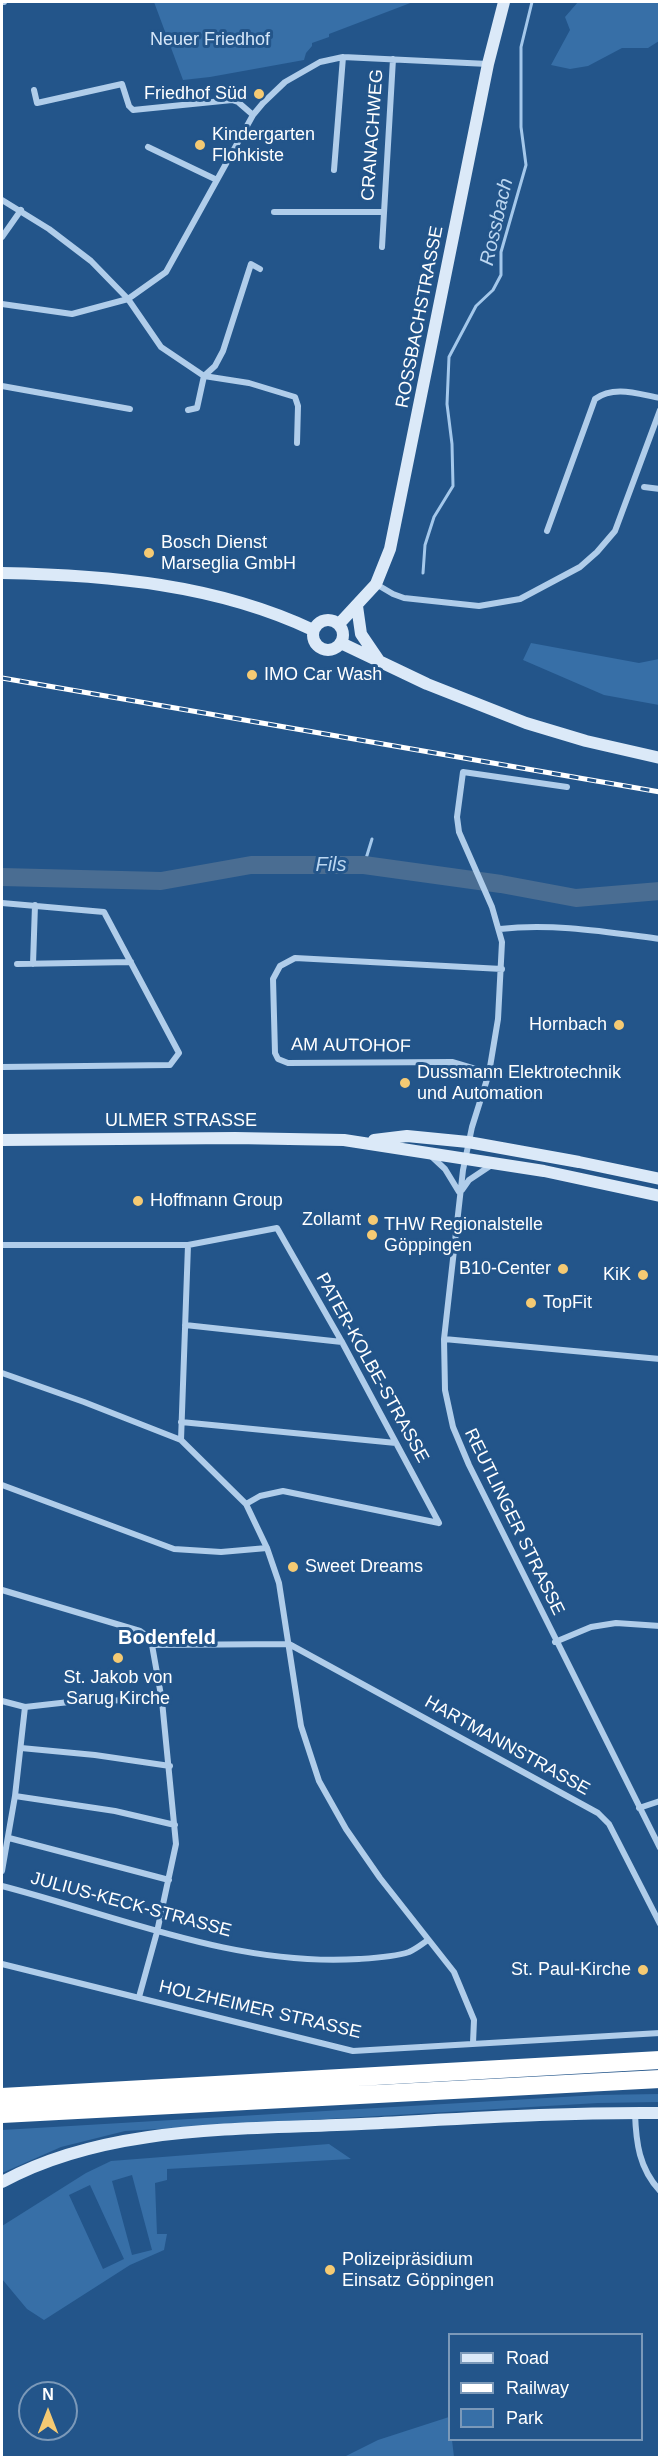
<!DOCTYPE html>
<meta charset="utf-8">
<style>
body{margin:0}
#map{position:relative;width:661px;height:2459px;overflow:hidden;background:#23558a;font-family:Arial,sans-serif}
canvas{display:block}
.frame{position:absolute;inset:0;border:3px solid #fff;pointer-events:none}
.legend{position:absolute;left:448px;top:2333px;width:195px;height:108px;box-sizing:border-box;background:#23558a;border:2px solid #7b99b9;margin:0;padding:8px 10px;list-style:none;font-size:18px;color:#fff}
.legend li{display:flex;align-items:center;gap:12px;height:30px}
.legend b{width:30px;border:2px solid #7b99b9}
.north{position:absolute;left:18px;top:2381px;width:60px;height:60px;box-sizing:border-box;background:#23558a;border:2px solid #7b99b9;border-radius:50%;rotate:0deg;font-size:16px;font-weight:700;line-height:24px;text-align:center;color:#fff}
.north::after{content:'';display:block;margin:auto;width:21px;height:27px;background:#f5ca73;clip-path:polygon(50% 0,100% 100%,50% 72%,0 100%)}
</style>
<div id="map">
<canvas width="661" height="2459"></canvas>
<div class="frame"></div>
<ul class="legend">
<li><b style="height:8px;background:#dbe9f8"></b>Road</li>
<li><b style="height:8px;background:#fff"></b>Railway</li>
<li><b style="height:16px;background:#376fa7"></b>Park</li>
</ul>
<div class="north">N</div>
</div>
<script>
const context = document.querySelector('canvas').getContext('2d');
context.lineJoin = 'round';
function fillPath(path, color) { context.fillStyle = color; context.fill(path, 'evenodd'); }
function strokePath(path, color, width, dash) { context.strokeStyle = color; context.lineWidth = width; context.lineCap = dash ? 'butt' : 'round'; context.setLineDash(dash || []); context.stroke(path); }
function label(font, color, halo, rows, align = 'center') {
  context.font = font + ' Arial,sans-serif'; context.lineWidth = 6; context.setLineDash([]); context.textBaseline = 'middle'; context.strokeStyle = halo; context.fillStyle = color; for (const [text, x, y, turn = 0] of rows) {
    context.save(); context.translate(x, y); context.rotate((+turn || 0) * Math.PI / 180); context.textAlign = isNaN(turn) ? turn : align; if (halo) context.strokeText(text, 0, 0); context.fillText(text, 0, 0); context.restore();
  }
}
const green = new Path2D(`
 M 154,2 L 413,2 L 329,34 L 329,37 L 312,43 L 312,46 L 306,53 L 304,60 L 210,77 L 183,80 Z
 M 578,2 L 659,2 L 659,41 L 648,48 L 622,48 L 588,66 L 570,69 L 551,65 L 570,30 L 565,17 Z
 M 531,643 L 639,663 L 659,659 L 659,705 L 604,695 L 523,660 Z
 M 659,2094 L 659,2102 L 598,2103 L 125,2131 L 61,2147 L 2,2173 L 2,2130 L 597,2095 Z
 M 329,2144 L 351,2159 L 167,2169 L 167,2180 L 155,2183 L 157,2234 L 167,2234 L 164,2250 L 130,2265 L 44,2320 L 27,2309 L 2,2279 L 2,2226 L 86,2173 L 111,2161 ZM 132,2175 L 152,2250 L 132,2255 L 112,2181 ZM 90,2185 L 124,2259 L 103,2269 L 69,2195 Z
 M 449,2417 L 450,2440 L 452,2440 L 454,2457 L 344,2457 L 378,2440 Z`);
const stream = new Path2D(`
 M 423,573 L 425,545 L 434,517 L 453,486 L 452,444 L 447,404 L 449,357 L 476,306 L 493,290 L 501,275 L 501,252 L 526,165 L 521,127 L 521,47 L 532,2
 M 364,865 L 372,839`);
const river = new Path2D(`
 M 2,877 L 161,881 L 251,865 L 364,865 L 501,884 L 576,898 L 660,891`);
const street = new Path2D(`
 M 2,2 L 4,2
 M 34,90 L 37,103 L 122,84 L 129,106 L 133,110 L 232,100 L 238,102 L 253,115
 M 148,147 L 217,180
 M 334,170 L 343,57
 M 2,200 L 49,229 L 91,261 L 128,299 L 161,347 L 204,376 L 249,383 L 295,397 L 298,406 L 297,443
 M 274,212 L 384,212
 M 2,237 L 21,210
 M 382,247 L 393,59
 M 2,304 L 72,314 L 128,299 L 166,272 L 253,115 L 263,103 L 285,82 L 320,62 L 343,57 L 488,64
 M 2,386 L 130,409
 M 188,410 L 197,408 L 204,376 L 215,366 L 223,351 L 251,264 L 260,269
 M 644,487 L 660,489
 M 547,531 L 595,399 C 614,385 638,394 660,398
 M 376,584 L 393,594 L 404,598 L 479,606 L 520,599 L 580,567 L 597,552 L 615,531 L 660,410
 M 567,787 L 463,772 L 457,817 L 459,832 L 492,907 L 502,942 L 498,1019 L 489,1073 L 472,1127 L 463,1170 L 444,1339 L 445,1390 L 453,1427 L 469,1465 L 660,1848
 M 2,903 L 104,912 L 179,1053 L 170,1065 L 2,1067
 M 500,929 C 553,923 606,932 660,939
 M 17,964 L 131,962
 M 33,964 L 35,905
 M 489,1073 L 452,1062 L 288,1063 L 278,1059 L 275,1053 L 273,979 L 280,966 L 295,958 L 502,969
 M 431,1156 L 445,1169 L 459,1192
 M 462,1190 L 469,1180 L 493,1164
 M 2,1245 L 188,1245 L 277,1228 L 342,1342 L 439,1523
 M 185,1325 L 342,1342
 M 444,1339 L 660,1359
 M 2,1373 L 84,1402 L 181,1440 L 246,1504 L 267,1548 L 279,1583 L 301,1726 L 319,1781 L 346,1829 L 380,1878 L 454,1972 L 474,2020 L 473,2043
 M 181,1422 L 396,1443
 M 181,1440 L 188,1245
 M 2,1485 L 174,1549 L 221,1552 L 267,1548
 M 246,1504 L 260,1496 L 283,1491 L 439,1523
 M 2,1590 L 140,1631 L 148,1637 L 152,1645 L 162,1701 L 176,1844 L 157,1932 L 139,1997
 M 555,1642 L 591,1627 L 616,1623 L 660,1626
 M 152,1645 L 289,1644 L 598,1813 L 609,1824 L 660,1924
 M 2,1701 L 25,1707 L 87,1700 L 162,1701
 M 21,1748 L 95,1755 L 170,1766
 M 15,1796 L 115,1811 L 175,1825
 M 639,1808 L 660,1801
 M 9,1838 L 169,1880
 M 2,1871 L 15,1796 L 25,1707
 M 2,1886 C 118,1916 236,1967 359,1959 C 375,1958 394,1957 409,1952 C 416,1949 422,1944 428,1940
 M 2,1964 L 353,2051 L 660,2033
 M 635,2113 C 636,2143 639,2168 660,2191`);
const secondary = new Path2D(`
 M 2,573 C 107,575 216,584 313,630
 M 357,606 L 361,634 L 380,662
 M313 635a15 15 0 1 1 30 0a15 15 0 1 1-30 0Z
 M 339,624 L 376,584 L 390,549 L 488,64 L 504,2
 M 341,643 L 427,684 L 526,723 L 586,741 L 660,758
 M 2,1140 L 235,1138 L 344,1140 L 544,1171 L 660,1196
 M 374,1140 L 407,1136 L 468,1142 L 579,1162 L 660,1179
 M 2,2182 C 108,2124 242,2130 361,2124 C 460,2119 560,2112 660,2113`);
const highway = new Path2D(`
 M 2,2097 L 660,2060
 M 2,2114 L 660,2079`);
const rail = new Path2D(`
 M 2,678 L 660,792`);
const markers = [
 [259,94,6,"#f5ca73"],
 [200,145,6,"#f5ca73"],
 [149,553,6,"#f5ca73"],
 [252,675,6,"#f5ca73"],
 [619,1025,6,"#f5ca73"],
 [405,1083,6,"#f5ca73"],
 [138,1201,6,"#f5ca73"],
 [373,1220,6,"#f5ca73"],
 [372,1235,6,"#f5ca73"],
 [563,1269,6,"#f5ca73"],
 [643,1275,6,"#f5ca73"],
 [531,1303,6,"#f5ca73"],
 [293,1567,6,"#f5ca73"],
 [118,1658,6,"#f5ca73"],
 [643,1970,6,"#f5ca73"],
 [330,2270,6,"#f5ca73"]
];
const parkNames = [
 ["Neuer Friedhof",210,40]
];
const poiNames = [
 ["Friedhof Süd",247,94,"right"],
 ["Kindergarten",212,135],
 ["Flohkiste",212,156],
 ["Bosch Dienst",161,543],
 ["Marseglia GmbH",161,564],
 ["IMO Car Wash",264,675],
 ["Hornbach",607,1025,"right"],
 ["Dussmann Elektrotechnik",417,1073],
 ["und Automation",417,1094],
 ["Hoffmann Group",150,1201],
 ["Zollamt",361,1220,"right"],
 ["THW Regionalstelle",384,1225],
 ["Göppingen",384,1246],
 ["B10-Center",551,1269,"right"],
 ["KiK",631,1275,"right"],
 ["TopFit",543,1303],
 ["Sweet Dreams",305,1567],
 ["St. Jakob von",118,1678,"center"],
 ["Sarug Kirche",118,1699,"center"],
 ["St. Paul-Kirche",631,1970,"right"],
 ["Polizeipräsidium",342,2260],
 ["Einsatz Göppingen",342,2281]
];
const streetNames = [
 ["CRANACHWEG",373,135,-86],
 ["ROSSBACHSTRASSE",420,317,-79],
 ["AM AUTOHOF",351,1046,1],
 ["ULMER STRASSE",181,1121],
 ["PATER-KOLBE-STRASSE",372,1368,61],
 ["REUTLINGER STRASSE",514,1522,64],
 ["HARTMANNSTRASSE",507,1746,29],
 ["JULIUS-KECK-STRASSE",131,1905,15],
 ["HOLZHEIMER STRASSE",260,2010,13]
];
const waterNames = [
 ["Rossbach",497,222,-77],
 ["Fils",331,865]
];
const neighbourhoodNames = [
 ["Bodenfeld",167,1638]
];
fillPath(green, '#376fa7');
strokePath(stream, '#a4c8eb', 3);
strokePath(river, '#4a6d92', 18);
strokePath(street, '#b0cdea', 6);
strokePath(secondary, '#dbe9f8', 12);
strokePath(highway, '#fff', 18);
strokePath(rail, '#fff', 5);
strokePath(rail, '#23558a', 3, [9]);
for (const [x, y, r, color] of markers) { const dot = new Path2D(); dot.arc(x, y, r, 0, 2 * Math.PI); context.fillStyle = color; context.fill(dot); strokePath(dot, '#23558a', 2); }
label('18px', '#d5e6f8', '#23558a', parkNames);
label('18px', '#fff', '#23558a', poiNames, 'left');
label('18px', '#fff', '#23558a', streetNames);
label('italic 20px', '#bcd7f1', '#23558a', waterNames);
label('bold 20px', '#fff', '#23558a', neighbourhoodNames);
</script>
